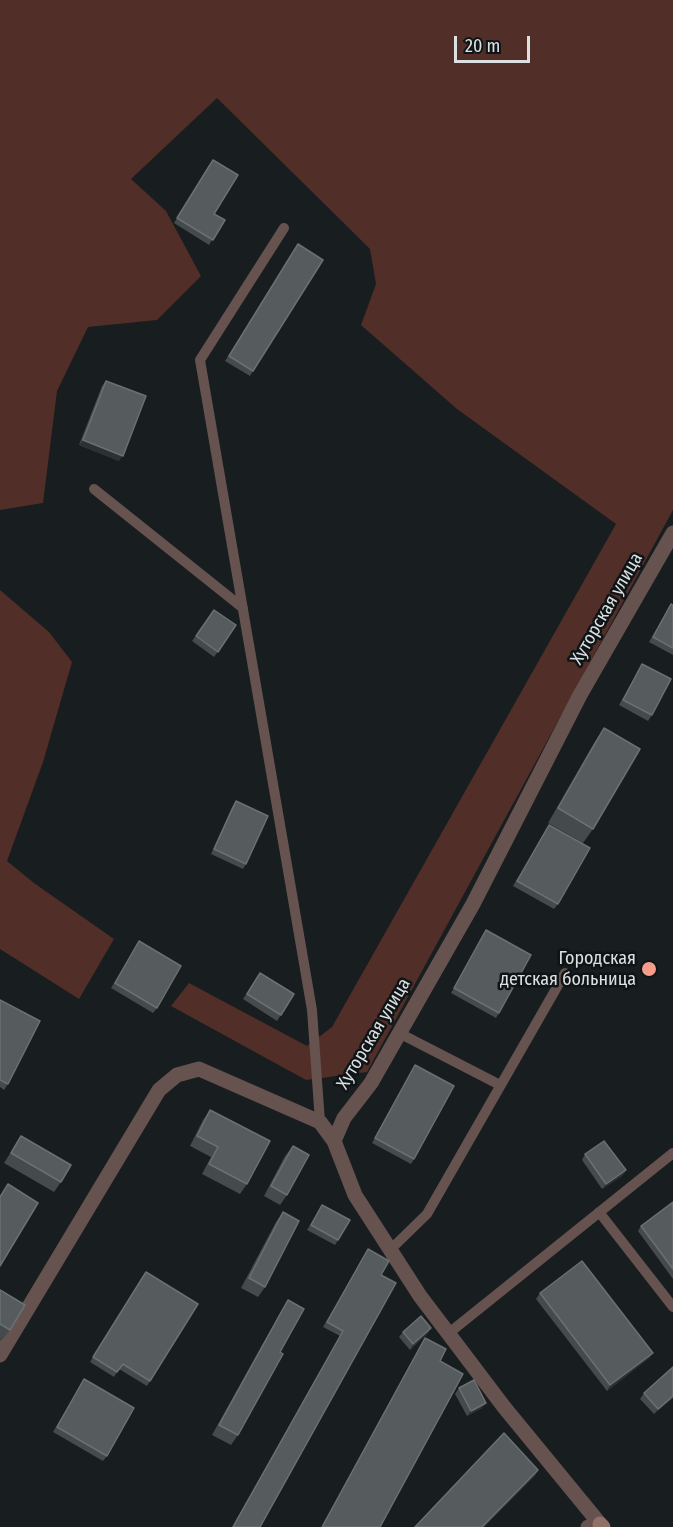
<!DOCTYPE html>
<meta charset="utf-8">
<style>
body{margin:0}
#map{position:relative;width:673px;height:1527px;overflow:hidden;background:#181d1f;font-family:"Fira Sans Condensed",sans-serif}
canvas{display:block}
.scale{position:absolute;left:454px;top:36px;width:76px;height:27px;box-sizing:border-box;border:3px solid #dce0e1;border-top:0;padding-left:8px;font-size:18px;line-height:21px;white-space:nowrap;color:#dce0e1;-webkit-text-stroke:4px #0f1416;paint-order:stroke}
</style>
<div id="map">
<canvas width="673" height="1527"></canvas>
<div class="scale">20 m</div>
</div>
<script>
const context = document.querySelector('canvas').getContext('2d');
context.lineJoin = 'round';
function fillPath(path, color) { context.fillStyle = color; context.fill(path, 'evenodd'); }
function strokePath(path, color, width, dash) { context.strokeStyle = color; context.lineWidth = width; context.lineCap = dash ? 'butt' : 'round'; context.setLineDash(dash || []); context.stroke(path); }
function label(font, color, halo, rows, align = 'center') {
  context.font = font + ' "Fira Sans Condensed",sans-serif'; context.lineWidth = 5; context.setLineDash([]); context.textBaseline = 'middle'; context.strokeStyle = halo; context.fillStyle = color; for (const [text, x, y, turn = 0] of rows) {
    context.save(); context.translate(x, y); context.rotate((+turn || 0) * Math.PI / 180); context.textAlign = isNaN(turn) ? turn : align; if (halo) context.strokeText(text, 0, 0); context.fillText(text, 0, 0); context.restore();
  }
}
const green = new Path2D(`
 M 0,0 L 673,0 L 673,510 L 367,1072 L 306,1080 L 171,1006 L 189,983 L 307,1046 L 332,1027 L 616,524 L 457,409 L 361,325 L 376,284 L 370,249 L 217,98 L 131,179 L 166,211 L 201,276 L 157,320 L 88,327 L 57,391 L 43,503 L 0,510 Z
 M 0,590 L 49,632 L 72,662 L 43,762 L 7,861 L 34,883 L 114,939 L 79,999 L 0,949 Z`);
const lane = new Path2D(`
 M 284,228 L 200,360 L 312,1010 L 320,1122
 M 94,489 L 243,608
 M 399,1033 L 500,1085
 M 599,1212 L 673,1307
 M 390,1250 L 427,1214 L 565,973
 M 449,1333 L 673,1153`);
const street = new Path2D(`
 M 0,1355 L 159,1090 L 177,1075 L 199,1069 L 320,1122 L 334,1141
 M 588,1527 L 600,1524 L 504,1407 L 420,1296 L 355,1195 L 334,1141 L 344,1118 L 371,1083 L 473,904 L 580,695 L 673,533`);
const secondary = new Path2D(`
 M 600,1524 L 603,1527`);
const wall = new Path2D(`
 M 209,165 L 214,214 L 225,220 L 209,245 L 174,223 Z
 M 295,249 L 253,371 L 250,376 L 225,361 Z
 M 106,381 L 119,461 L 79,445 L 102,386 Z
 M 671,604 L 673,605 L 673,655 L 649,642 Z
 M 214,610 L 236,625 L 214,657 L 192,641 Z
 M 642,664 L 652,715 L 648,721 L 619,705 Z
 M 604,728 L 593,829 L 583,843 L 548,823 L 594,743 Z
 M 236,801 L 246,864 L 243,869 L 211,854 L 232,807 Z
 M 549,825 L 558,904 L 554,909 L 513,886 Z
 M 486,930 L 499,1013 L 496,1018 L 451,993 Z
 M 139,941 L 157,1008 L 153,1013 L 111,988 Z
 M 260,973 L 294,994 L 277,1021 L 243,999 Z
 M 0,1001 L 8,1084 L 4,1090 L 0,1087 Z
 M 415,1065 L 414,1159 L 411,1164 L 372,1143 Z
 M 210,1110 L 247,1184 L 240,1194 L 202,1174 L 211,1157 L 190,1146 L 203,1120 Z
 M 21,1136 L 61,1182 L 54,1192 L 4,1163 Z
 M 293,1146 L 287,1195 L 280,1205 L 264,1196 L 285,1156 Z
 M 585,1154 L 626,1170 L 622,1176 L 602,1189 L 582,1160 Z
 M 673,1202 L 673,1279 L 638,1231 L 641,1226 Z
 M 322,1205 L 338,1240 L 335,1245 L 307,1230 Z
 M 283,1212 L 265,1287 L 258,1297 L 241,1288 L 276,1222 Z
 M 368,1249 L 381,1275 L 260,1527 L 232,1527 L 340,1336 L 323,1327 Z
 M 142,1278 L 150,1381 L 147,1386 L 119,1369 L 114,1377 L 90,1362 Z
 M 0,1290 L 10,1330 L 2,1340 L 0,1339 Z
 M 540,1293 L 653,1353 L 649,1358 L 607,1391 L 536,1299 Z
 M 288,1300 L 280,1352 L 238,1435 L 231,1445 L 212,1435 L 281,1311 Z
 M 403,1332 L 428,1333 L 410,1350 L 399,1337 Z
 M 425,1338 L 440,1361 L 380,1527 L 322,1527 Z
 M 84,1379 L 107,1456 L 103,1461 L 53,1432 Z
 M 459,1388 L 482,1408 L 467,1416 L 455,1394 Z
 M 644,1393 L 673,1398 L 654,1414 L 640,1399 Z`);
const shadedWall = new Path2D(`
 M 83,440 L 123,456 L 119,461 L 79,445 Z
 M 626,1170 L 622,1176 L 602,1189 L 606,1184 Z
 M 431,1328 L 428,1333 L 410,1350 L 413,1344 Z
 M 653,1353 L 649,1358 L 607,1391 L 610,1385 Z
 M 673,1396 L 673,1398 L 654,1414 L 658,1409 Z
 M 486,1403 L 482,1408 L 467,1416 L 471,1411 Z
 M 538,1470 L 535,1476 L 484,1527 L 482,1527 Z`);
const building = new Path2D(`
 M 213,160 L 238,175 L 214,214 L 225,220 L 213,240 L 177,218 Z
 M 298,244 L 323,260 L 253,371 L 229,356 Z
 M 106,381 L 146,396 L 123,456 L 83,440 Z
 M 671,604 L 673,605 L 673,648 L 653,637 Z
 M 214,610 L 236,625 L 218,652 L 196,636 Z
 M 642,664 L 671,679 L 652,715 L 623,700 Z
 M 604,728 L 640,749 L 593,829 L 558,808 Z
 M 236,801 L 268,816 L 246,864 L 214,849 Z
 M 549,825 L 590,848 L 558,904 L 517,881 Z
 M 486,930 L 531,955 L 499,1013 L 454,988 Z
 M 139,941 L 181,966 L 157,1008 L 115,983 Z
 M 260,973 L 294,994 L 281,1015 L 247,994 Z
 M 0,1000 L 40,1021 L 8,1084 L 0,1080 Z
 M 415,1065 L 454,1086 L 414,1159 L 375,1138 Z
 M 210,1110 L 270,1141 L 247,1184 L 209,1164 L 218,1147 L 197,1136 Z
 M 21,1136 L 71,1165 L 61,1182 L 11,1153 Z
 M 604,1141 L 626,1170 L 606,1184 L 585,1154 Z
 M 293,1146 L 309,1155 L 287,1195 L 271,1186 Z
 M 8,1184 L 38,1203 L 0,1266 L 0,1197 Z
 M 673,1202 L 673,1269 L 641,1226 Z
 M 322,1205 L 350,1220 L 338,1240 L 311,1225 Z
 M 283,1212 L 299,1221 L 265,1287 L 249,1278 Z
 M 368,1249 L 389,1261 L 381,1275 L 396,1283 L 260,1527 L 233,1527 L 343,1331 L 327,1322 Z
 M 582,1261 L 653,1353 L 610,1385 L 540,1293 Z
 M 146,1272 L 198,1304 L 150,1381 L 123,1364 L 117,1372 L 93,1357 Z
 M 0,1290 L 25,1305 L 10,1330 L 0,1324 Z
 M 288,1300 L 304,1309 L 280,1352 L 283,1354 L 238,1435 L 219,1425 Z
 M 421,1316 L 431,1328 L 413,1344 L 403,1332 Z
 M 425,1338 L 446,1349 L 440,1361 L 463,1374 L 380,1527 L 322,1527 Z
 M 673,1367 L 673,1396 L 658,1409 L 644,1393 Z
 M 84,1379 L 134,1408 L 107,1456 L 57,1427 Z
 M 474,1380 L 486,1403 L 471,1411 L 459,1388 Z
 M 504,1433 L 538,1470 L 482,1527 L 415,1527 Z`);
const markers = [
 [649,969,8,"#f49d8d"]
];
const streetNames = [
 ["Хуторская улица",607,609,-60],
 ["Хуторская улица",374,1034,-59]
];
const poiNames = [
 ["Городская",636,959],
 ["детская больница",636,980]
];
fillPath(green, '#512e28');
strokePath(lane, '#66524e', 10);
strokePath(street, '#66524e', 15);
strokePath(secondary, '#917069', 15);
fillPath(wall, '#454b4d');
fillPath(shadedWall, '#2c3234');
fillPath(building, '#565b5d');
strokePath(building, '#6b7072', 1.5);
for (const [x, y, r, color] of markers) { const dot = new Path2D(); dot.arc(x, y, r, 0, 2 * Math.PI); context.fillStyle = color; context.fill(dot); strokePath(dot, '#0f1416', 2); }
label('18px', '#dce0e1', '#0f1416', streetNames);
label('18px', '#dce0e1', '#0f1416', poiNames, 'right');
</script>
